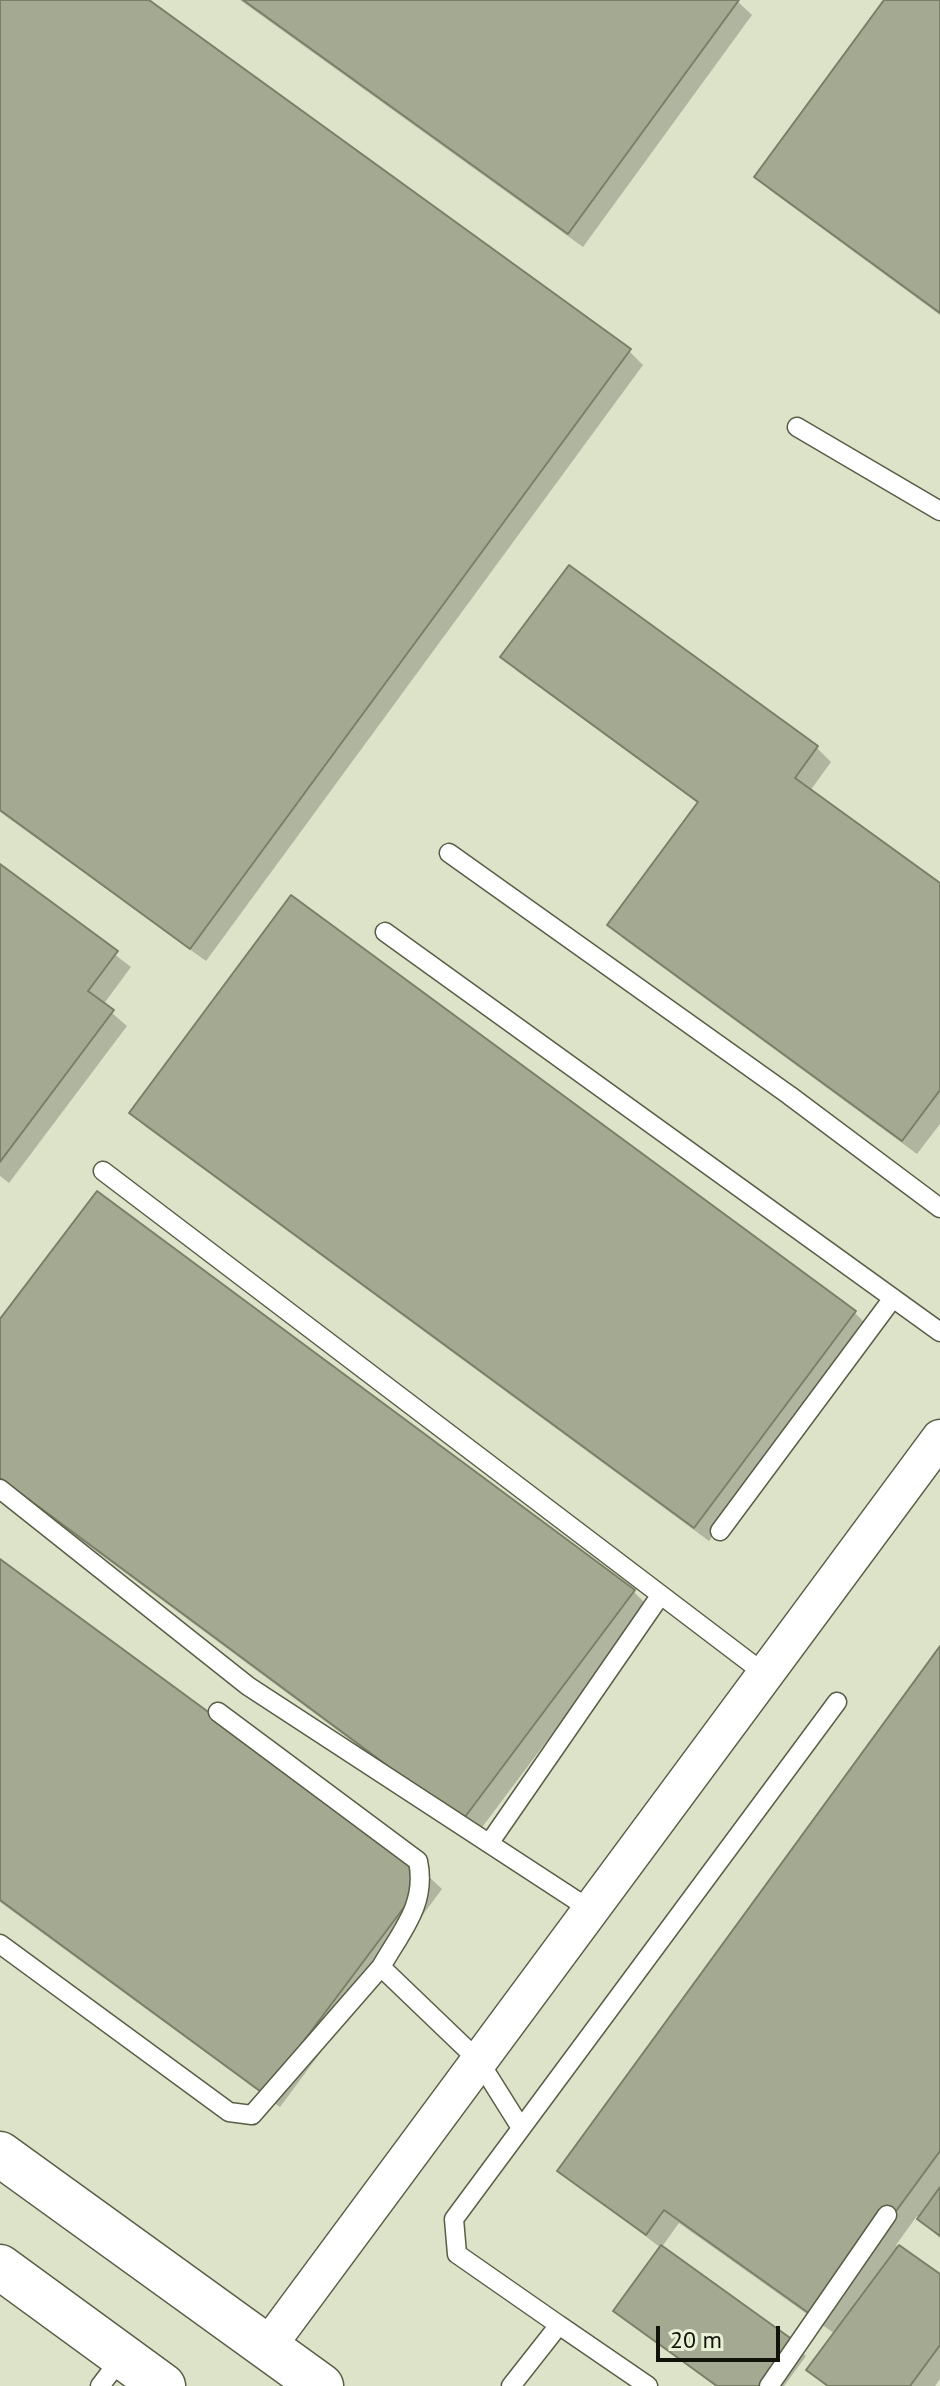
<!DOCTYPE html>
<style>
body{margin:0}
#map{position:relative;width:940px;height:2386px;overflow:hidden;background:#dce3c9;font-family:"PT Sans",sans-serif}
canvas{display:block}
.scale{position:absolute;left:656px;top:2326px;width:124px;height:36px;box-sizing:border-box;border:4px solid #11130a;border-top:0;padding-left:10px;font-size:24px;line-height:28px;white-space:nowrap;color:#11130a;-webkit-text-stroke:6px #e9f1d6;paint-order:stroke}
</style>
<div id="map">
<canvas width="940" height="2386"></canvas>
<div class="scale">20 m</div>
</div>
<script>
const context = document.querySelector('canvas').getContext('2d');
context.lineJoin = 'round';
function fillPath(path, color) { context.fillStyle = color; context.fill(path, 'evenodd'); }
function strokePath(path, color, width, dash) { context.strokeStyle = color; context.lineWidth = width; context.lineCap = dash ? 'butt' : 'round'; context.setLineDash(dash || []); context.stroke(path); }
const shadow = new Path2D(`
 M 0,0 L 146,0 L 629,351 L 643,365 L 206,961 L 0,812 Z
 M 240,0 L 736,0 L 752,15 L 583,247 Z
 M 887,0 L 940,0 L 940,315 L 771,191 L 756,177 Z
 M 569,567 L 817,748 L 831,762 L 810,791 L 940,886 L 940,1124 L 917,1154 L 624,939 L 610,925 L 699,804 L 517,671 L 503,657 Z
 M 0,866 L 131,967 L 103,1005 L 127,1026 L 9,1183 L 0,1176 Z
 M 291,898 L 855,1313 L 869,1327 L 709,1541 L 146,1127 L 132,1113 Z
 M 97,1194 L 634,1592 L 648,1606 L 477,1834 L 0,1480 L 0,1322 Z
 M 0,1561 L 427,1875 L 442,1889 L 280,2107 L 0,1902 Z
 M 940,1650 L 940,2238 L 917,2216 L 896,2245 L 940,2277 L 940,2379 L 935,2386 L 826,2386 L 809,2370 L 835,2334 L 679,2223 L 661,2248 L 791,2341 L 806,2356 L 784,2386 L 715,2386 L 616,2310 L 661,2248 L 560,2171 Z`);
const building = new Path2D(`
 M 0,0 L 149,0 L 631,349 L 190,949 L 0,810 Z
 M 243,0 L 739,0 L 568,234 Z
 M 884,0 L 940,0 L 940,313 L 754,177 Z
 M 569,565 L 818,746 L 795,778 L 940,883 L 940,1090 L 902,1141 L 607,925 L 698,802 L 500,657 Z
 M 0,864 L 118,951 L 88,991 L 114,1010 L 0,1162 Z
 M 291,895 L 856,1311 L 694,1528 L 129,1113 Z
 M 97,1191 L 635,1590 L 462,1821 L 0,1478 L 0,1319 Z
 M 0,1559 L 429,1874 L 264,2094 L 0,1900 Z
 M 940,1646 L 940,2151 L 817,2319 L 664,2210 L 646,2235 L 557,2171 Z
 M 940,2187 L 940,2236 L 917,2219 Z
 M 661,2245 L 793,2340 L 759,2386 L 717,2386 L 613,2311 Z
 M 899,2245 L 940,2274 L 940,2345 L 910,2386 L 828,2386 L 806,2370 Z`);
const lane = new Path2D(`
 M 797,427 L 940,511
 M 449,853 L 789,1095 L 940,1208
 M 385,932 L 940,1332
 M 103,1171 L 765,1674
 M 0,1489 L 248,1686 L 591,1910
 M 720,1531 L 893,1298
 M 218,1712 L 418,1861 C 427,1904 402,1930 381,1967 L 479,2061 L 521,2128
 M 490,1842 L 660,1596
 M 0,1944 L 229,2112 L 252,2115 L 381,1967
 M 559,2325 L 648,2386
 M 100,2386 L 123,2356
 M 511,2386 L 559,2325 L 457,2254 L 454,2219 L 837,1702
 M 769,2386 L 887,2215`);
const street = new Path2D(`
 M 268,2346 L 940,1438`);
const secondary = new Path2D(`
 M 0,2154 L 321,2386
 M 0,2267 L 163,2386`);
fillPath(shadow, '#0003');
fillPath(building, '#a3aa91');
strokePath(building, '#7a8068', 2);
strokePath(lane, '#595e47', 21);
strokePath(street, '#595e47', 39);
strokePath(secondary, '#595e47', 47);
strokePath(lane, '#fff', 18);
strokePath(street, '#fff', 36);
strokePath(secondary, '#fff', 44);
</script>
